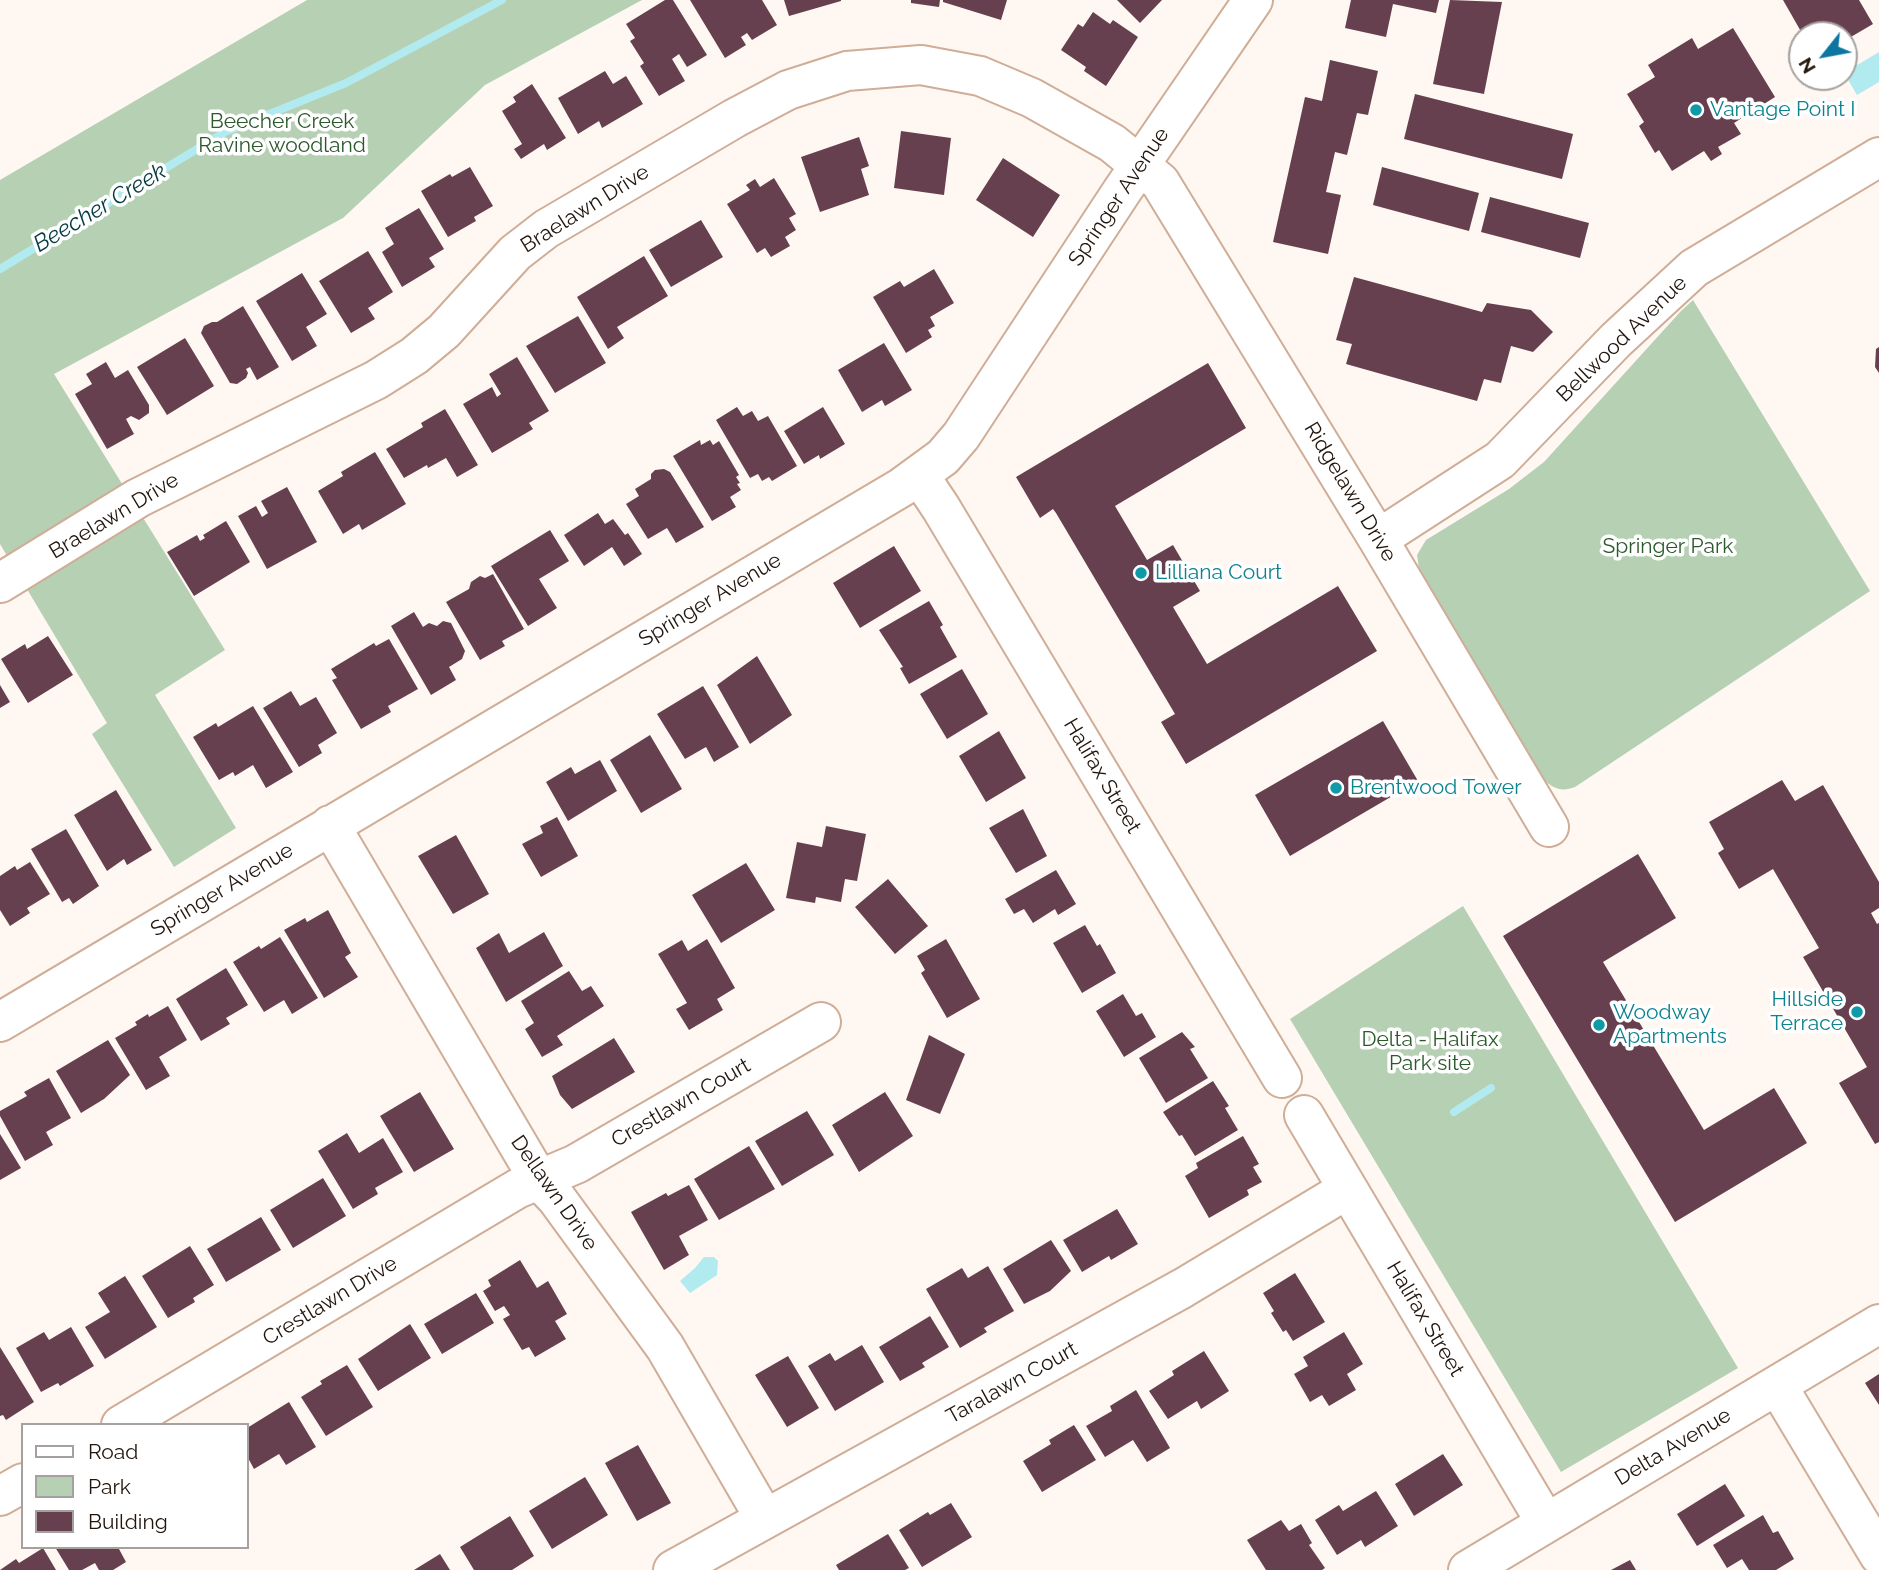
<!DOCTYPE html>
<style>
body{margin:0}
#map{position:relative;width:1879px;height:1570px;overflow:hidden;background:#fef7f2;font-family:Raleway,sans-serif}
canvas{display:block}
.legend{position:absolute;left:21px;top:1423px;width:228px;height:126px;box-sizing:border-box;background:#fff;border:2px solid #a6a19e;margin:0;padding:9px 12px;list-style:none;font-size:21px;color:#21150d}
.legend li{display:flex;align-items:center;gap:14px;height:35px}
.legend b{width:35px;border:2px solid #a6a19e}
.north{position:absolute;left:1788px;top:21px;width:70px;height:70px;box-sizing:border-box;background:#fff;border:2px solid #a6a19e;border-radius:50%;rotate:239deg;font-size:19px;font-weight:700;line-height:28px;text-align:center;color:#21150d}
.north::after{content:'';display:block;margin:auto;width:24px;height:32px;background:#0c76a1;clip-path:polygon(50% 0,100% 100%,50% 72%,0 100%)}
</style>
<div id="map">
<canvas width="1879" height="1570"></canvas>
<ul class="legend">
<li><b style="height:9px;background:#fff"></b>Road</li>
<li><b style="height:19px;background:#b6d0b4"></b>Park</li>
<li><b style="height:19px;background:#67404f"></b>Building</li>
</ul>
<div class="north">N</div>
</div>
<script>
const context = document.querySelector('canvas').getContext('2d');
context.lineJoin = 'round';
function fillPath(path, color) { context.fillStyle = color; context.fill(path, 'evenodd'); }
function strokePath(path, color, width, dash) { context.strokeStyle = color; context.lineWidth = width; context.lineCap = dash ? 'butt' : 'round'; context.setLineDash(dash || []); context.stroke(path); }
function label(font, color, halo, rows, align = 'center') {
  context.font = font + ' Raleway,sans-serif'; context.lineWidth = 7; context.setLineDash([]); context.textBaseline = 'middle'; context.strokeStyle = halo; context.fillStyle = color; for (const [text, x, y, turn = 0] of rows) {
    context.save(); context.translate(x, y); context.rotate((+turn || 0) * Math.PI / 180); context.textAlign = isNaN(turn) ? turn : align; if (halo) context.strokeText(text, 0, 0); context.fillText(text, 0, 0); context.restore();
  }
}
const green = new Path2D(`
 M 307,0 L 642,0 L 485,85 L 343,218 L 54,374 L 225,650 L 155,695 L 236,828 L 174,867 L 92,734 L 107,723 L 0,544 L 0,180 Z
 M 1693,300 L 1870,591 L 1575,787 C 1562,792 1554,789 1544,780 L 1419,569 L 1417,555 L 1426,540 L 1509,489 L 1544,462 L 1681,311 Z
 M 1463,906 L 1738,1368 L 1561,1472 L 1290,1019 Z`);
const water = new Path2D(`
 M 1879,52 L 1879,82 L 1857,95 L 1844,73 Z
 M 704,1257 L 714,1257 L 718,1261 L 717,1275 L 690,1293 L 680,1281 L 695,1268 Z`);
const stream = new Path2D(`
 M 0,269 L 225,132 L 346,83 L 502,0
 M 1454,1112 L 1491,1088`);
const building = new Path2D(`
 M 665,0 L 673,0 L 707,55 L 687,67 L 679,54 L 672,59 L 685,81 L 659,96 L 640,66 L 644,63 L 630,41 L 635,38 L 626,24 Z
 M 690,0 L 762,0 L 777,25 L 752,40 L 747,33 L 741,37 L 746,45 L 725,58 Z
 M 784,0 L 841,0 L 841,1 L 789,16 Z
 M 911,0 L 940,0 L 939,7 L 911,3 Z
 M 943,0 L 1007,0 L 1001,20 L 943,2 Z
 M 1117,0 L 1162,0 L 1140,23 Z
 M 1351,0 L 1439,0 L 1436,13 L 1393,4 L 1386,37 L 1345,28 Z
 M 1450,0 L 1502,2 L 1484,94 L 1433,84 Z
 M 1783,0 L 1859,0 L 1873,24 L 1844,41 L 1844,35 L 1803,35 Z
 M 1093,12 L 1110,24 L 1113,20 L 1138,37 L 1106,86 L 1084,71 L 1086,67 L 1061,50 L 1078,24 L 1083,27 Z
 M 1733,28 L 1775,97 L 1734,123 L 1741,134 L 1718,147 L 1722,154 L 1711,161 L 1704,151 L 1672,171 L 1659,150 L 1655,153 L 1639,126 L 1644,122 L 1627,94 L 1655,77 L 1648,65 L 1692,38 L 1698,49 Z
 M 1330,60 L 1378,71 L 1368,115 L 1357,113 L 1347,155 L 1335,152 L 1326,192 L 1341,195 L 1328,254 L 1273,242 L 1305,97 L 1322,101 Z
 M 605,71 L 613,84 L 626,76 L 643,104 L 602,128 L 599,121 L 578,134 L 558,98 Z
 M 532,84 L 566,138 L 547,150 L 544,144 L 521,159 L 514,149 L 522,144 L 502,111 L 516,102 L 513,97 Z
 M 1415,94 L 1573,134 L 1562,179 L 1404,139 Z
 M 901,131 L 951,138 L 944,195 L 894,188 Z
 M 859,137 L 869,166 L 861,169 L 869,195 L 820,212 L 801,157 Z
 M 1003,158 L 1060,195 L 1033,237 L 976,200 Z
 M 470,167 L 493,206 L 474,217 L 476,221 L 448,237 L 421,191 L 450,174 L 452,177 Z
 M 1382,167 L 1479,193 L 1469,231 L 1373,205 Z
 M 774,178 L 796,214 L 789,218 L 796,230 L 785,237 L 790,246 L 771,257 L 765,248 L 757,253 L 727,204 L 750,190 L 746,185 L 755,179 L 760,187 Z
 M 1490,197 L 1589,223 L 1580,258 L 1481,232 Z
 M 419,208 L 444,249 L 429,258 L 435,267 L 402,287 L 382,252 L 394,244 L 385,228 Z
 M 701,220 L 723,257 L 671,287 L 649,250 Z
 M 368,251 L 393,292 L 368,308 L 375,319 L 351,333 L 319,281 Z
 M 644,256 L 668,296 L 617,327 L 624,338 L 608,349 L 577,297 Z
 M 934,269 L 954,303 L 930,317 L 935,326 L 928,330 L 932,337 L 906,353 L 873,297 L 900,281 L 904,287 Z
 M 302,273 L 327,314 L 306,327 L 317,346 L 292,361 L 256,301 Z
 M 1354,277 L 1482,312 L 1487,303 L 1531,310 L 1553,332 L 1533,352 L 1511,346 L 1501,383 L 1484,379 L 1477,401 L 1346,364 L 1352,344 L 1336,340 Z
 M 243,306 L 279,367 L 257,380 L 250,367 L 246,369 L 248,373 L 246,378 L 237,384 L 230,383 L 201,333 L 204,326 L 212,322 L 217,322 Z
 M 578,316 L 606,363 L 555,393 L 526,346 Z
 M 185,338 L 214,386 L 167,415 L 137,367 Z
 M 884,343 L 912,390 L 885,406 L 882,400 L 862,412 L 838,370 Z
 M 1879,347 L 1879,373 L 1875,367 L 1876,349 Z
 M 517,357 L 549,411 L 529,423 L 533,429 L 492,453 L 463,404 L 492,387 L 497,397 L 501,394 L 489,374 Z
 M 106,362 L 115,378 L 128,370 L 149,405 L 149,413 L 139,420 L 131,416 L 126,419 L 134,434 L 107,449 L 75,394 L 92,384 L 86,374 Z
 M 1208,363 L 1246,428 L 1115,506 L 1147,560 L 1173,545 L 1200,591 L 1173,607 L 1207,664 L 1338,586 L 1377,651 L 1186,764 L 1161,722 L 1175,714 L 1056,513 L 1053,509 L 1040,518 L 1016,477 Z
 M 737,407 L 743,416 L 752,411 L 758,421 L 768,416 L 797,466 L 772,481 L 769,477 L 762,481 L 758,474 L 750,478 L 716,420 Z
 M 823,407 L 845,444 L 820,459 L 819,455 L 804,464 L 784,431 Z
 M 445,409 L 478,465 L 457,477 L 446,458 L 428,468 L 427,465 L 404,478 L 386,449 L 423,427 L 421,423 Z
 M 700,440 L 701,445 L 710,440 L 713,445 L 719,441 L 739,475 L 736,477 L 740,483 L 737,484 L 741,490 L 730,497 L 736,507 L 712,521 L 673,456 Z
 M 375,452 L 406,504 L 362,530 L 359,524 L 343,534 L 318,491 L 343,476 L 341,472 Z
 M 664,469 L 670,472 L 704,527 L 676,543 L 667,528 L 648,539 L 626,504 L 639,496 L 635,489 L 651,479 L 651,474 L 655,470 Z
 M 287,487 L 317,542 L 267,569 L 238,516 L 256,506 L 262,517 L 268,513 L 261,501 Z
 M 598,513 L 605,524 L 613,519 L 625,535 L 628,533 L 642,554 L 624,566 L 612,547 L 584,566 L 564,535 Z
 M 226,521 L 250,562 L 194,596 L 167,552 L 197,535 L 200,541 L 205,538 L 203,535 Z
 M 550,530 L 569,561 L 539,579 L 557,608 L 528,626 L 491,566 Z
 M 894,546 L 921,591 L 860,628 L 833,583 Z
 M 493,574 L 524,629 L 502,641 L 505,646 L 480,660 L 446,602 L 469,589 L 471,582 L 480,576 L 485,578 Z
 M 929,601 L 943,625 L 940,627 L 957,657 L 909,684 L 900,668 L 903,667 L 879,630 Z
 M 414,612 L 423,627 L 429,623 L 437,626 L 443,621 L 451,623 L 465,651 L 462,659 L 449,667 L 456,680 L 431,695 L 391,626 Z
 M 48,636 L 73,675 L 28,703 L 1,659 L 25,644 L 27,649 Z
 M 389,639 L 418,689 L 388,706 L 391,712 L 361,729 L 332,680 L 337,678 L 331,669 L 374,643 L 376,646 Z
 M 757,656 L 792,715 L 750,744 L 717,685 Z
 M 962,669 L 988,714 L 947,739 L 920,694 Z
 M 0,685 L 10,702 L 0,708 Z
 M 703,686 L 739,747 L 714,762 L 706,747 L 685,759 L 657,714 Z
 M 291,691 L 300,706 L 316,697 L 337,733 L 318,745 L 322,753 L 299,767 L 263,708 Z
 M 253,706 L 293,772 L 266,788 L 253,765 L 235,776 L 233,772 L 219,780 L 193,737 L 216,723 L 218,727 Z
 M 1383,721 L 1418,781 L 1290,856 L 1255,795 Z
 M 999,731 L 1026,778 L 986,802 L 959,756 Z
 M 650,735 L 682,789 L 641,813 L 610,760 Z
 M 600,760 L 617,791 L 568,821 L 546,782 L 571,767 L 575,774 Z
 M 1782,780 L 1795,801 L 1823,785 L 1879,882 L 1879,908 L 1871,913 L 1877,924 L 1879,923 L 1879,1142 L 1875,1144 L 1839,1083 L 1867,1067 L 1803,957 L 1819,948 L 1773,869 L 1739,889 L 1718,853 L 1724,849 L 1709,822 Z
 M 116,790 L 152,850 L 127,865 L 124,859 L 107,871 L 74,815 Z
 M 1023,809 L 1047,856 L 1016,873 L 989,828 Z
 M 557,817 L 578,856 L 541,877 L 522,844 L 543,833 L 540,826 Z
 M 826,826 L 866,834 L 857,881 L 845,879 L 841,902 L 816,897 L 815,903 L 786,898 L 797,842 L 822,847 Z
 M 66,829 L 99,886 L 73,904 L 69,898 L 62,902 L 31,849 Z
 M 456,835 L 489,894 L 453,914 L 418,856 Z
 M 1638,854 L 1676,918 L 1603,962 L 1704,1130 L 1774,1088 L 1807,1143 L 1675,1222 L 1503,936 Z
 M 30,862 L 50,894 L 27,908 L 30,913 L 10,926 L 0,910 L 0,876 L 15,866 L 17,870 Z
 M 746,863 L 775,910 L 721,943 L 692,895 Z
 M 1056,870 L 1076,904 L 1058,915 L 1055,909 L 1033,923 L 1024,909 L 1014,914 L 1005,899 Z
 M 888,879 L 928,926 L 895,954 L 855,907 Z
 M 328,910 L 351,953 L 345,957 L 358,977 L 324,998 L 284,930 L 305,918 L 307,922 Z
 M 1085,925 L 1097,946 L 1100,944 L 1116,973 L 1082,993 L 1053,943 Z
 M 544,932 L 563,966 L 506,1002 L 476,948 L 499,933 L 509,953 Z
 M 280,937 L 318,998 L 292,1014 L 284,1000 L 264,1012 L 233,962 L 259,946 L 261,949 Z
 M 707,939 L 735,988 L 717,999 L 723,1010 L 689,1030 L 676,1009 L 687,1003 L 658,954 L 682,940 L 688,951 Z
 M 946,939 L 980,999 L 947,1018 L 921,973 L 925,970 L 917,956 Z
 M 226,968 L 248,1005 L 226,1018 L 230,1024 L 201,1041 L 176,999 Z
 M 569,971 L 582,991 L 591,986 L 604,1006 L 557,1036 L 563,1045 L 542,1057 L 525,1029 L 534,1023 L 521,1001 Z
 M 1123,994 L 1136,1016 L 1142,1013 L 1156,1037 L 1124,1057 L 1096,1011 Z
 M 168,1006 L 187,1040 L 159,1057 L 170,1076 L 146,1090 L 115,1038 L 137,1025 L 135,1022 L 148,1014 L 149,1017 Z
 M 1182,1032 L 1195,1047 L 1190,1049 L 1208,1078 L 1166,1103 L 1139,1058 Z
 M 929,1035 L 965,1054 L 940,1114 L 906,1100 Z
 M 614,1038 L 635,1072 L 572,1109 L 560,1095 L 552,1076 Z
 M 108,1040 L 130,1075 L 104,1099 L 81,1113 L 56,1071 Z
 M 49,1078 L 71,1118 L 46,1132 L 53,1145 L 25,1161 L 0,1116 L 0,1111 L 27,1096 L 24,1092 Z
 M 1213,1081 L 1229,1106 L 1225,1108 L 1238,1130 L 1195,1156 L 1182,1135 L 1179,1136 L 1163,1112 Z
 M 420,1092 L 454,1149 L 414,1172 L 380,1116 Z
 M 885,1092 L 913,1136 L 859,1172 L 832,1125 Z
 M 807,1111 L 834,1155 L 782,1186 L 755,1141 Z
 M 347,1133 L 359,1153 L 383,1138 L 403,1172 L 375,1188 L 378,1194 L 353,1209 L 318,1151 Z
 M 0,1134 L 21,1168 L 0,1180 Z
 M 1243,1136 L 1259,1164 L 1253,1167 L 1262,1182 L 1247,1190 L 1249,1195 L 1209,1218 L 1185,1176 L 1198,1168 L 1196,1163 Z
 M 749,1146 L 775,1189 L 719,1220 L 694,1179 Z
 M 323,1178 L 346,1216 L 293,1248 L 270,1210 Z
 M 689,1185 L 708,1220 L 679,1236 L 689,1255 L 664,1270 L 631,1212 L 666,1193 L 668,1196 Z
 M 1117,1209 L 1138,1244 L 1111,1260 L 1109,1256 L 1082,1272 L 1063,1240 Z
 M 261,1217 L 281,1250 L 226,1282 L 207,1249 Z
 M 1051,1240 L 1071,1271 L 1050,1291 L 1024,1304 L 1003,1269 Z
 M 190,1246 L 214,1285 L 193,1298 L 195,1302 L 168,1318 L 142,1276 Z
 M 520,1260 L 537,1288 L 548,1281 L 567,1314 L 555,1321 L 566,1339 L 535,1357 L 529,1347 L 522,1350 L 503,1319 L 510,1315 L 504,1306 L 495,1311 L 483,1291 L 491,1286 L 488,1280 Z
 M 988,1266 L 1014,1311 L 984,1328 L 987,1332 L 960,1348 L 926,1289 L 962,1268 L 968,1278 Z
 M 1295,1273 L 1325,1322 L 1293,1341 L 1286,1330 L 1283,1332 L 1271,1313 L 1274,1311 L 1263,1293 Z
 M 125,1276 L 157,1327 L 105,1359 L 85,1327 L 110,1312 L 98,1293 Z
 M 476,1293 L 494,1323 L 442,1354 L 424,1324 Z
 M 930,1316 L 949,1347 L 922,1363 L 925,1367 L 900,1381 L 879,1347 Z
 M 410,1324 L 431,1358 L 378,1391 L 358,1359 Z
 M 71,1327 L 94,1366 L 60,1386 L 58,1383 L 41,1392 L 16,1348 L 44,1332 L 49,1340 Z
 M 1344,1332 L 1363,1364 L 1347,1374 L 1356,1390 L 1329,1406 L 1322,1395 L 1310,1402 L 1294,1374 L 1308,1366 L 1303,1357 Z
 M 862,1345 L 884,1382 L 835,1411 L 808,1366 L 830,1353 L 835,1361 Z
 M 0,1347 L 34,1402 L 6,1420 L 3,1415 L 0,1416 Z
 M 1204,1351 L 1229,1391 L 1201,1409 L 1197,1401 L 1168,1419 L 1149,1391 L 1174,1375 L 1172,1371 Z
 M 788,1356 L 819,1408 L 787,1427 L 755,1375 Z
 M 347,1365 L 373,1407 L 326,1436 L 301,1397 L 322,1384 L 320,1381 Z
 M 1879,1374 L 1879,1405 L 1865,1383 Z
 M 1136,1390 L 1170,1448 L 1147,1462 L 1133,1440 L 1105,1457 L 1086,1426 L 1112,1411 L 1110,1406 Z
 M 289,1402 L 316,1447 L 286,1465 L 279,1454 L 254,1469 L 247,1456 L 247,1428 Z
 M 1074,1425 L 1096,1460 L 1042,1492 L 1023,1461 L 1051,1444 L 1049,1440 Z
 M 638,1445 L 671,1503 L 637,1521 L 605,1463 Z
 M 1443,1454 L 1463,1485 L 1414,1516 L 1395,1484 Z
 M 585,1477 L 608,1515 L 552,1549 L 529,1511 Z
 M 1725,1484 L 1745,1516 L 1697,1546 L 1677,1514 Z
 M 1376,1491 L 1398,1526 L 1365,1547 L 1361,1540 L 1337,1555 L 1315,1520 L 1339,1505 L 1343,1511 Z
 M 951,1503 L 972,1537 L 922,1567 L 899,1530 L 928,1512 L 930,1515 Z
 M 1763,1515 L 1773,1533 L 1778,1531 L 1794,1559 L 1776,1570 L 1749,1570 L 1742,1559 L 1727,1568 L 1713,1545 Z
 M 510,1516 L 534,1556 L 512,1570 L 474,1570 L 460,1547 Z
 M 1281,1520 L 1289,1531 L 1301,1524 L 1312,1543 L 1309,1545 L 1325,1568 L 1322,1570 L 1266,1570 L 1247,1540 Z
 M 888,1534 L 909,1568 L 905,1570 L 839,1570 L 836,1565 Z
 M 55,1547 L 122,1547 L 119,1549 L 126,1562 L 113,1570 L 99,1570 L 95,1563 L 82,1570 L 69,1570 Z
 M 43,1548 L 56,1570 L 0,1570 L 16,1559 L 19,1563 Z
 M 440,1554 L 450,1570 L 414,1570 Z
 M 1630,1560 L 1636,1570 L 1611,1570 Z`);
const minor = new Path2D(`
 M 919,475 L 941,508 L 1282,1078
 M 1378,539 L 1500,460 L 1616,340 L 1694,268 L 1879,157
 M 0,583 L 138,498 L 376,380 L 414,356 L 444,331 L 515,253 L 546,229 L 735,118 L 788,90 L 847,71 L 921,65 L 980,76 L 1032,98 L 1112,143 L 1160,182 L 1378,539 L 1549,827
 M 330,825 L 539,1180 L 557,1199 L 665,1347 L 765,1519
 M 0,1022 L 902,487 L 943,457 L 961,436 L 1122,191 L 1253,0
 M 1304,1115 L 1546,1523
 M 1777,1385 L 1879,1555
 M 121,1425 L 517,1189 L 576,1164 L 821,1022
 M 0,1496 L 23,1483
 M 673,1570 L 1183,1288 L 1348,1189
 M 1468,1570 L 1879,1324`);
const markers = [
 [1696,110,7,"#0f9aa8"],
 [1141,573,7,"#0f9aa8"],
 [1336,788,7,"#0f9aa8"],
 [1857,1012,7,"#0f9aa8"],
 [1599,1025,7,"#0f9aa8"]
];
const cultureNames = [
 ["Vantage Point I",1710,110],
 ["Lilliana Court",1155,573],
 ["Brentwood Tower",1350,788],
 ["Hillside",1843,1000,"right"],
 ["Terrace",1843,1024,"right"],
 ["Woodway",1613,1013],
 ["Apartments",1613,1037]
];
const parkNames = [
 ["Beecher Creek",282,122],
 ["Ravine woodland",282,146],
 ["Springer Park",1668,547],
 ["Delta - Halifax",1430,1040],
 ["Park site",1430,1064]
];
const streetNames = [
 ["Springer Avenue",1119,197,-56],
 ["Braelawn Drive",585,209,-32],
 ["Bellwood Avenue",1622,339,-44],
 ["Ridgelawn Drive",1350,492,59],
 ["Braelawn Drive",114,516,-31],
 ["Springer Avenue",710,600,-31],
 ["Halifax Street",1102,776,59],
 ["Springer Avenue",222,890,-31],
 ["Crestlawn Court",681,1103,-30],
 ["Dellawn Drive",554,1193,55],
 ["Crestlawn Drive",330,1301,-31],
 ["Halifax Street",1425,1319,59],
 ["Taralawn Court",1012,1383,-29],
 ["Delta Avenue",1673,1447,-31]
];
const waterNames = [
 ["Beecher Creek",100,208,-31]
];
fillPath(green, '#b6d0b4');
fillPath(water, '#b1eaef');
strokePath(stream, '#b1eaef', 8);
fillPath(building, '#67404f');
strokePath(minor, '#cfad97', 42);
strokePath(minor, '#fff', 38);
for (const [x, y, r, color] of markers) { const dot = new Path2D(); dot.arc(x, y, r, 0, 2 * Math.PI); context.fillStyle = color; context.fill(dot); strokePath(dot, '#fff', 2.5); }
label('21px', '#0d838f', '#fff', cultureNames, 'left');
label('21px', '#2c592b', '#fff', parkNames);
label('21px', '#21150d', '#fff', streetNames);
label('italic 23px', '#043b3f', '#fff', waterNames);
</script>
